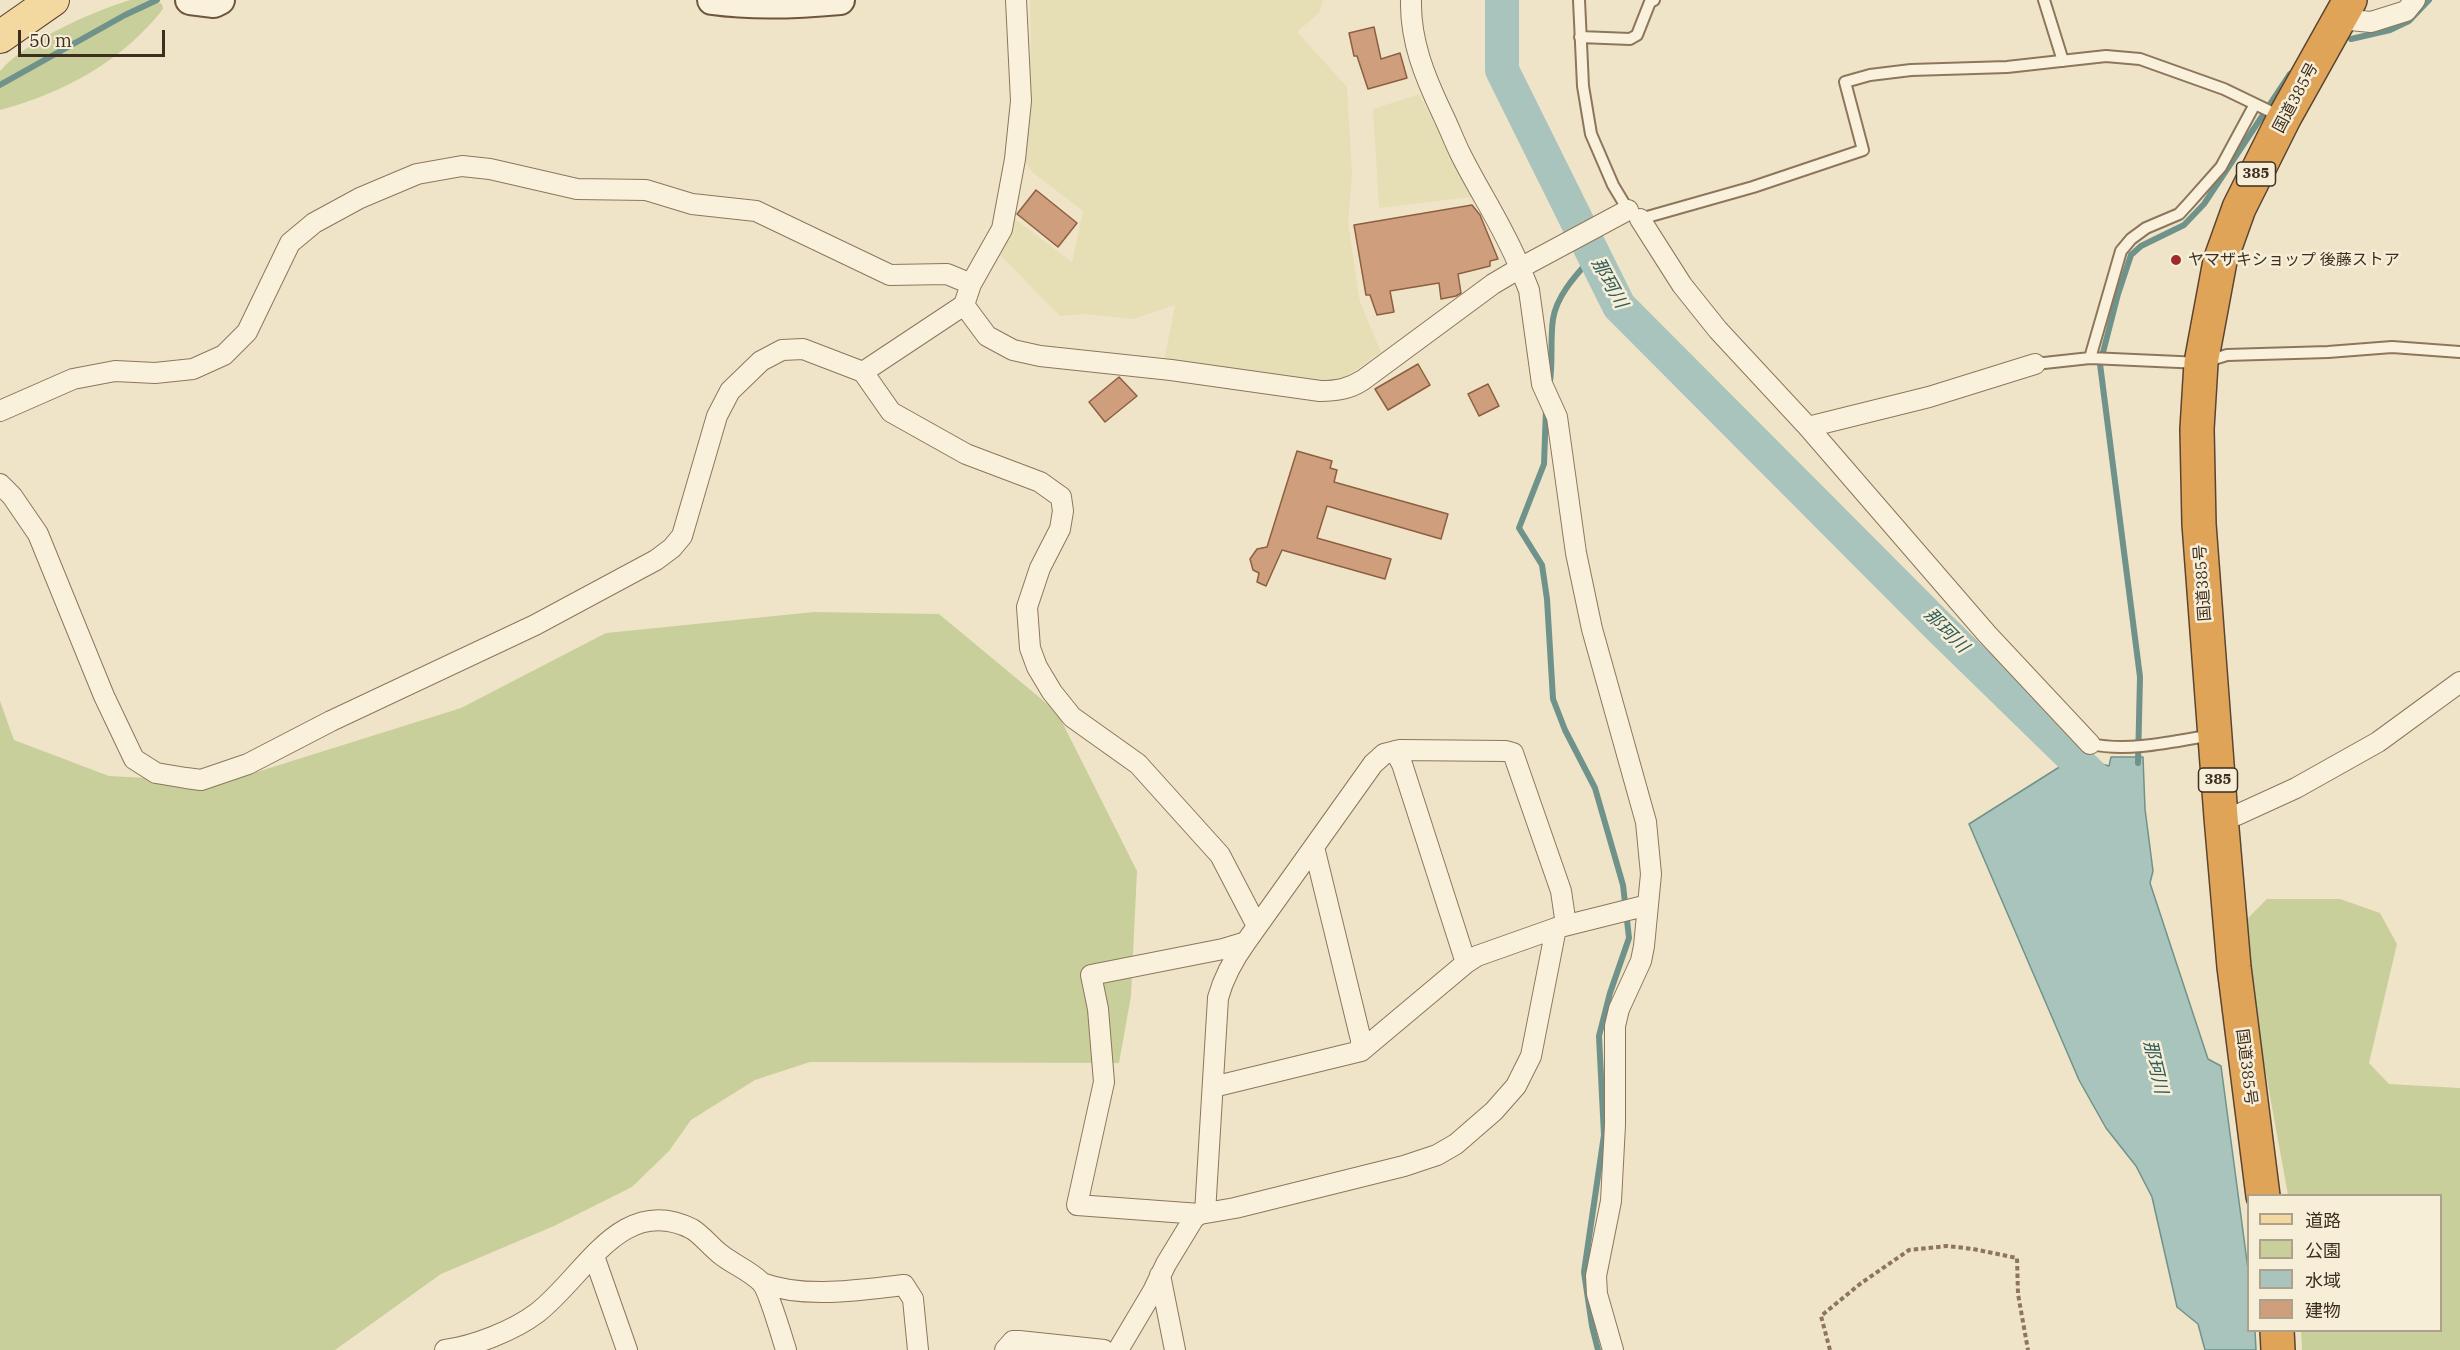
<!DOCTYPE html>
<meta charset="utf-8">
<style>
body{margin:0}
#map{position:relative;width:2460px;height:1350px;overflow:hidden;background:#f0e4c8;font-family:"IBM Plex Serif","Noto Sans JP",serif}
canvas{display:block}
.legend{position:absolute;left:2247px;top:1194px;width:195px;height:138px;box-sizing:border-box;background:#f7eed8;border:2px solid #ada18e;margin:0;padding:8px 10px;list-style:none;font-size:18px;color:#3d2e20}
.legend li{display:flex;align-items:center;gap:12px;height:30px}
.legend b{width:30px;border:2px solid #ada18e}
.scale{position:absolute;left:18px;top:30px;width:147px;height:27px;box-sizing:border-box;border:3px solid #3d2e20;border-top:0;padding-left:8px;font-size:18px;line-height:21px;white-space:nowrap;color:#3d2e20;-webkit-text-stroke:4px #f7eed8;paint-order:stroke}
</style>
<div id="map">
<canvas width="2460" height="1350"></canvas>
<ul class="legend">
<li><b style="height:8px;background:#f3d9a0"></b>道路</li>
<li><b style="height:16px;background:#c9cf9b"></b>公園</li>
<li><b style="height:16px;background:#a9c4bc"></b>水域</li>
<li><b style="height:16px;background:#cf9f7d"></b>建物</li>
</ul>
<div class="scale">50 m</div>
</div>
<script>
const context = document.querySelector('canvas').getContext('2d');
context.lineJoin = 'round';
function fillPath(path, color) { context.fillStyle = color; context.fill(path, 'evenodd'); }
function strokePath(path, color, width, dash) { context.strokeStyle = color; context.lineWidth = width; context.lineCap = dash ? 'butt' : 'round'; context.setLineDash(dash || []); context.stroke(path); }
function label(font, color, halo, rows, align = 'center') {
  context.font = font + ' "IBM Plex Serif","Noto Sans JP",serif'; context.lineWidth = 5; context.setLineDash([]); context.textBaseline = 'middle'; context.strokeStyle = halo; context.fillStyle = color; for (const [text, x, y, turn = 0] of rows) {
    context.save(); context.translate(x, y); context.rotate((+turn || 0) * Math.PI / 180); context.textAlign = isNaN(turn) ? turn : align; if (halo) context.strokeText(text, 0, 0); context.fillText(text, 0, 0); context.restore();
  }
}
const farmland = new Path2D(`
 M 1032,0 L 1323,0 L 1319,13 L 1297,32 L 1347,87 L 1352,174 L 1348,223 L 1360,302 L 1381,352 L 1338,382 L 1163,366 L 1175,305 L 1133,319 L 1085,314 L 1060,316 L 998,253 L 1012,217 L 1072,262 L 1083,211 L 1032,172 L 1022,156 L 1031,51 L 1030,1 Z
 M 1419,94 L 1471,197 L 1379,208 L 1373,109 Z`);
const green = new Path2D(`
 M 130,0 L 153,0 L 162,4 L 163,9 C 122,62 63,93 0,110 L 0,71 C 26,41 91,12 130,0 Z
 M 814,612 L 939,614 L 1057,712 L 1137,871 L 1131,996 L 1119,1063 L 810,1062 L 755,1080 L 691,1120 L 669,1151 L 632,1187 L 554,1226 L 441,1274 L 335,1350 L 0,1350 L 0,701 L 14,740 L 109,776 L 225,782 L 461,708 L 606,633 Z
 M 2267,899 L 2340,899 L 2380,913 L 2397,944 L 2369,1063 L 2389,1084 L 2460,1088 L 2460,1350 L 2302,1350 L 2301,1331 L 2440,1330 L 2440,1196 L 2288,1195 L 2239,927 Z`);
const water = new Path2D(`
 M 2080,754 L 2084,759 L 2109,766 L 2111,757 L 2143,757 L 2145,809 L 2153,871 L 2150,883 L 2208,1059 L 2221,1066 L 2248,1269 L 2248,1330 L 2255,1331 L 2256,1350 L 2205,1350 L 2198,1324 L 2177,1307 L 2152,1197 L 2136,1166 L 2106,1128 L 2079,1080 L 1969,824 Z`);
const stream = new Path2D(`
 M 2351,39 L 2390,30 L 2409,21 L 2429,0
 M 0,85 L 125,15 L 157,0
 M 1550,381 C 1553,360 1550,339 1553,319 C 1557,294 1578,273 1594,255
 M 1546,409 L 1544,464 L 1519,528 L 1542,565 L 1547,599 L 1553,699 L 1565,730 L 1595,788 L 1623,885 L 1629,938 L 1610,993 L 1599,1036 L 1604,1135 L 1584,1272 L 1592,1326 L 1598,1350
 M 2138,763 L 2140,677 L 2100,364 L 2118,294 L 2131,255 L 2141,246 L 2184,225 L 2204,204 L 2290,74`);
const river = new Path2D(`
 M 1502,0 L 1502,70 L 1619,306 L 1940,628 L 2094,778 L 2098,797`);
const building = new Path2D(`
 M 1374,27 L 1381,59 L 1400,53 L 1407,78 L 1368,89 L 1357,56 L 1354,56 L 1349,33 Z
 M 1036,190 L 1077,223 L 1058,247 L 1017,214 Z
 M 1472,205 L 1480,215 L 1498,259 L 1490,261 L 1490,266 L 1458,274 L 1461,293 L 1456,296 L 1441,299 L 1439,283 L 1390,291 L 1394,312 L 1377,315 L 1370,295 L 1366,295 L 1354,225 Z
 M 1418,364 L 1430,385 L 1388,410 L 1375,389 Z
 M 1119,377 L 1137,396 L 1105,422 L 1089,402 Z
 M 1488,384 L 1499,406 L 1479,416 L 1468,394 Z
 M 1297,451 L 1332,461 L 1330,468 L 1337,470 L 1334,482 L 1448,514 L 1441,539 L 1327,506 L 1317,538 L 1391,559 L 1385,579 L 1282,550 L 1266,586 L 1257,582 L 1259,573 L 1253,570 L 1250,559 L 1257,549 L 1267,547 Z`);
const path = new Path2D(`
 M 1830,1350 L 1821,1316 L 1860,1284 L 1909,1250 L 1947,1246 L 1973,1249 L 2017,1258 L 2018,1294 L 2028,1350`);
const lane = new Path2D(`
 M 1579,0 L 1583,86 L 1591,134 L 1613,185 L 1628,210 L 1640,219 L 1753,187 L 1863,150 L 1845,82 L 1870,75 L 1911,70 L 2007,67 L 2106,56 L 2140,59 L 2224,89 L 2282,117
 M 2044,0 L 2063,61
 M 1580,37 L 1630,39 L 1637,35 L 1650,2 L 1654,0
 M 2090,358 L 2121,251 L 2131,239 L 2146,228 L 2179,214 L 2190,202 L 2221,167 L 2255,104
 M 2035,364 L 2090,358 L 2201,363 L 2227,355 L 2328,352 L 2392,347 L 2460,352
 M 2090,744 C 2130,752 2171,742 2212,735`);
const street = new Path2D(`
 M 2340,19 L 2371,22 L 2406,11 L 2415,0
 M 1640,219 L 1682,285 L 1718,330 L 1808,427 L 1987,634 L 2090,744
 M 964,305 L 987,336 L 1013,350 L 1040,356 L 1171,370 L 1320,391 C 1337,391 1349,389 1363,380 L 1493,284 L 1520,268 C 1504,228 1480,193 1461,155 C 1454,141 1449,127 1442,113 C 1425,77 1410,41 1411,0
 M 863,372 L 964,305 L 971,284 L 1002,229 L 1015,159 L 1021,101 L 1016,0
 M 0,411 L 73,379 L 115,371 L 155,373 L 193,369 L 224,355 L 247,332 L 290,243 L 314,223 L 360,198 L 417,174 L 462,166 L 490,169 L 577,189 L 646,190 L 692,204 L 756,211 L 890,275 L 947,274 L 971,284
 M 1808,427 L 1929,397 L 2035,364
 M 0,484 L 12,496 L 38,534 L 104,696 L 134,759 L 156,773 L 186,778 L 201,780 L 248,764 L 331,721 L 535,625 L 656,560 L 672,548 L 682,536 L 717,416 L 730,391 L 761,361 L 782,350 L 803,349 L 863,372 L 891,412 L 966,454 L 1040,482 L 1061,497 L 1063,511 L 1060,529 L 1040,568 L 1027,607 L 1030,648 L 1037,667 L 1052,692 L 1072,717 L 1138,764 L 1220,855 L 1257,926
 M 1395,751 L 1402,764 L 1466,963
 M 2221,817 L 2237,815 L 2296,788 L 2378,742 L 2460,682
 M 1314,847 L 1361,1040 L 1361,1051
 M 1213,1087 L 1361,1051 L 1466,963 L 1477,956 L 1556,928
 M 1205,1213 L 1218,998 C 1224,976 1233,960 1246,942 L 1373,764 L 1384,754 L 1400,750 L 1506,751 L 1513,753 L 1561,891 L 1566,925
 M 1200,1214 L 1077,1205 L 1104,1082 L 1098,1009 L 1091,975 L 1223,949 L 1246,942
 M 594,1256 L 627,1350
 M 1160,1275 L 1175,1350
 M 762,1283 C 805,1299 859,1290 904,1285 L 913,1299 L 918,1350
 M 445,1350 C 474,1346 513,1331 537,1313 C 585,1276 621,1193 692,1229 C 702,1235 710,1246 719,1253 C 732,1264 749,1270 761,1282 C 768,1289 782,1337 786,1350
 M 1005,1350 L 1013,1341 L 1019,1341 L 1104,1350
 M 1118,1350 L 1153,1291 L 1166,1264 L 1194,1218 L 1200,1214 L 1235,1208 L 1404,1166 L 1437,1155 L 1456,1144 L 1494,1111 L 1516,1086 L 1531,1056 L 1556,928 L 1648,905
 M 1613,1350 L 1597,1294 L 1596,1276 L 1611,1201 L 1615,1125 L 1615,1026 L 1619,1009 L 1641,961 L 1644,946 L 1651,874 L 1646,822 L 1592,629 L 1576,553 L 1557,417 L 1542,384 L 1529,290 L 1520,268 L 1628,210`);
const secondary = new Path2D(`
 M 190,0 L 214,3 L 220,0
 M 712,0 C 755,6 797,4 840,0`);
const primary = new Path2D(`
 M 0,37 L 53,0`);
const highway = new Path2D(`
 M 2263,1196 L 2234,967 L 2221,817 L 2199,524 L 2197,429 L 2201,363 L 2220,261 L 2239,208 L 2284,118 L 2350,0
 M 2277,1330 L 2278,1350`);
const markers = [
 [2176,260,6,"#9e2a2b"]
];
const shields = [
 [2256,174,39],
 [2218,780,39]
];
const shieldNames = [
 ["385",2256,174],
 ["385",2218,780]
];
const streetNames = [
 ["国道385号",2296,98,-62],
 ["国道385号",2203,583,-94],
 ["国道385号",2246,1067,83]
];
const poiNames = [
 ["ヤマザキショップ 後藤ストア",2188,260]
];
const waterNames = [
 ["那珂川",1609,283,61],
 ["那珂川",1946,631,45],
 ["那珂川",2155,1067,77]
];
fillPath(farmland, '#e6deb5');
fillPath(green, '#c9cf9b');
fillPath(water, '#a9c4bc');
strokePath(water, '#6f938a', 1.5);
strokePath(stream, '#6f938a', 6);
strokePath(river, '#a9c4bc', 34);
fillPath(building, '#cf9f7d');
strokePath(building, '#8d5f41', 1.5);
strokePath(lane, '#8d765c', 14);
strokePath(street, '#8d765c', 22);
strokePath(secondary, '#6f573f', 32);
strokePath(primary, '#5b4430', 34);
strokePath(highway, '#5b4430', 36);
strokePath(path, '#8d765c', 4, [4.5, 3]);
strokePath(lane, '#faf1dc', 10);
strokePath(street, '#faf1dc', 20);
strokePath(secondary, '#faf1dc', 28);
strokePath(primary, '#f3d9a0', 32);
strokePath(highway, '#e0a458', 33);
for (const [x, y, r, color] of markers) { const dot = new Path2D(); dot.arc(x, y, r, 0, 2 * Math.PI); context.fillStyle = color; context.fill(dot); strokePath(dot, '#f7eed8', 2); }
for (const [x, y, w] of shields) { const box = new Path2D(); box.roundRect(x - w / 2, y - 12, w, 24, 4.5); context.fillStyle = '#f7eed8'; context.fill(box); strokePath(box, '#3d2e20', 1.5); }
label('bold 15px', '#3d2e20', null, shieldNames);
label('16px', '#3d2e20', '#f7eed8', streetNames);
label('16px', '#3d2e20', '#f7eed8', poiNames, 'left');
label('italic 18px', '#2f5d5a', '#f7eed8', waterNames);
</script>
